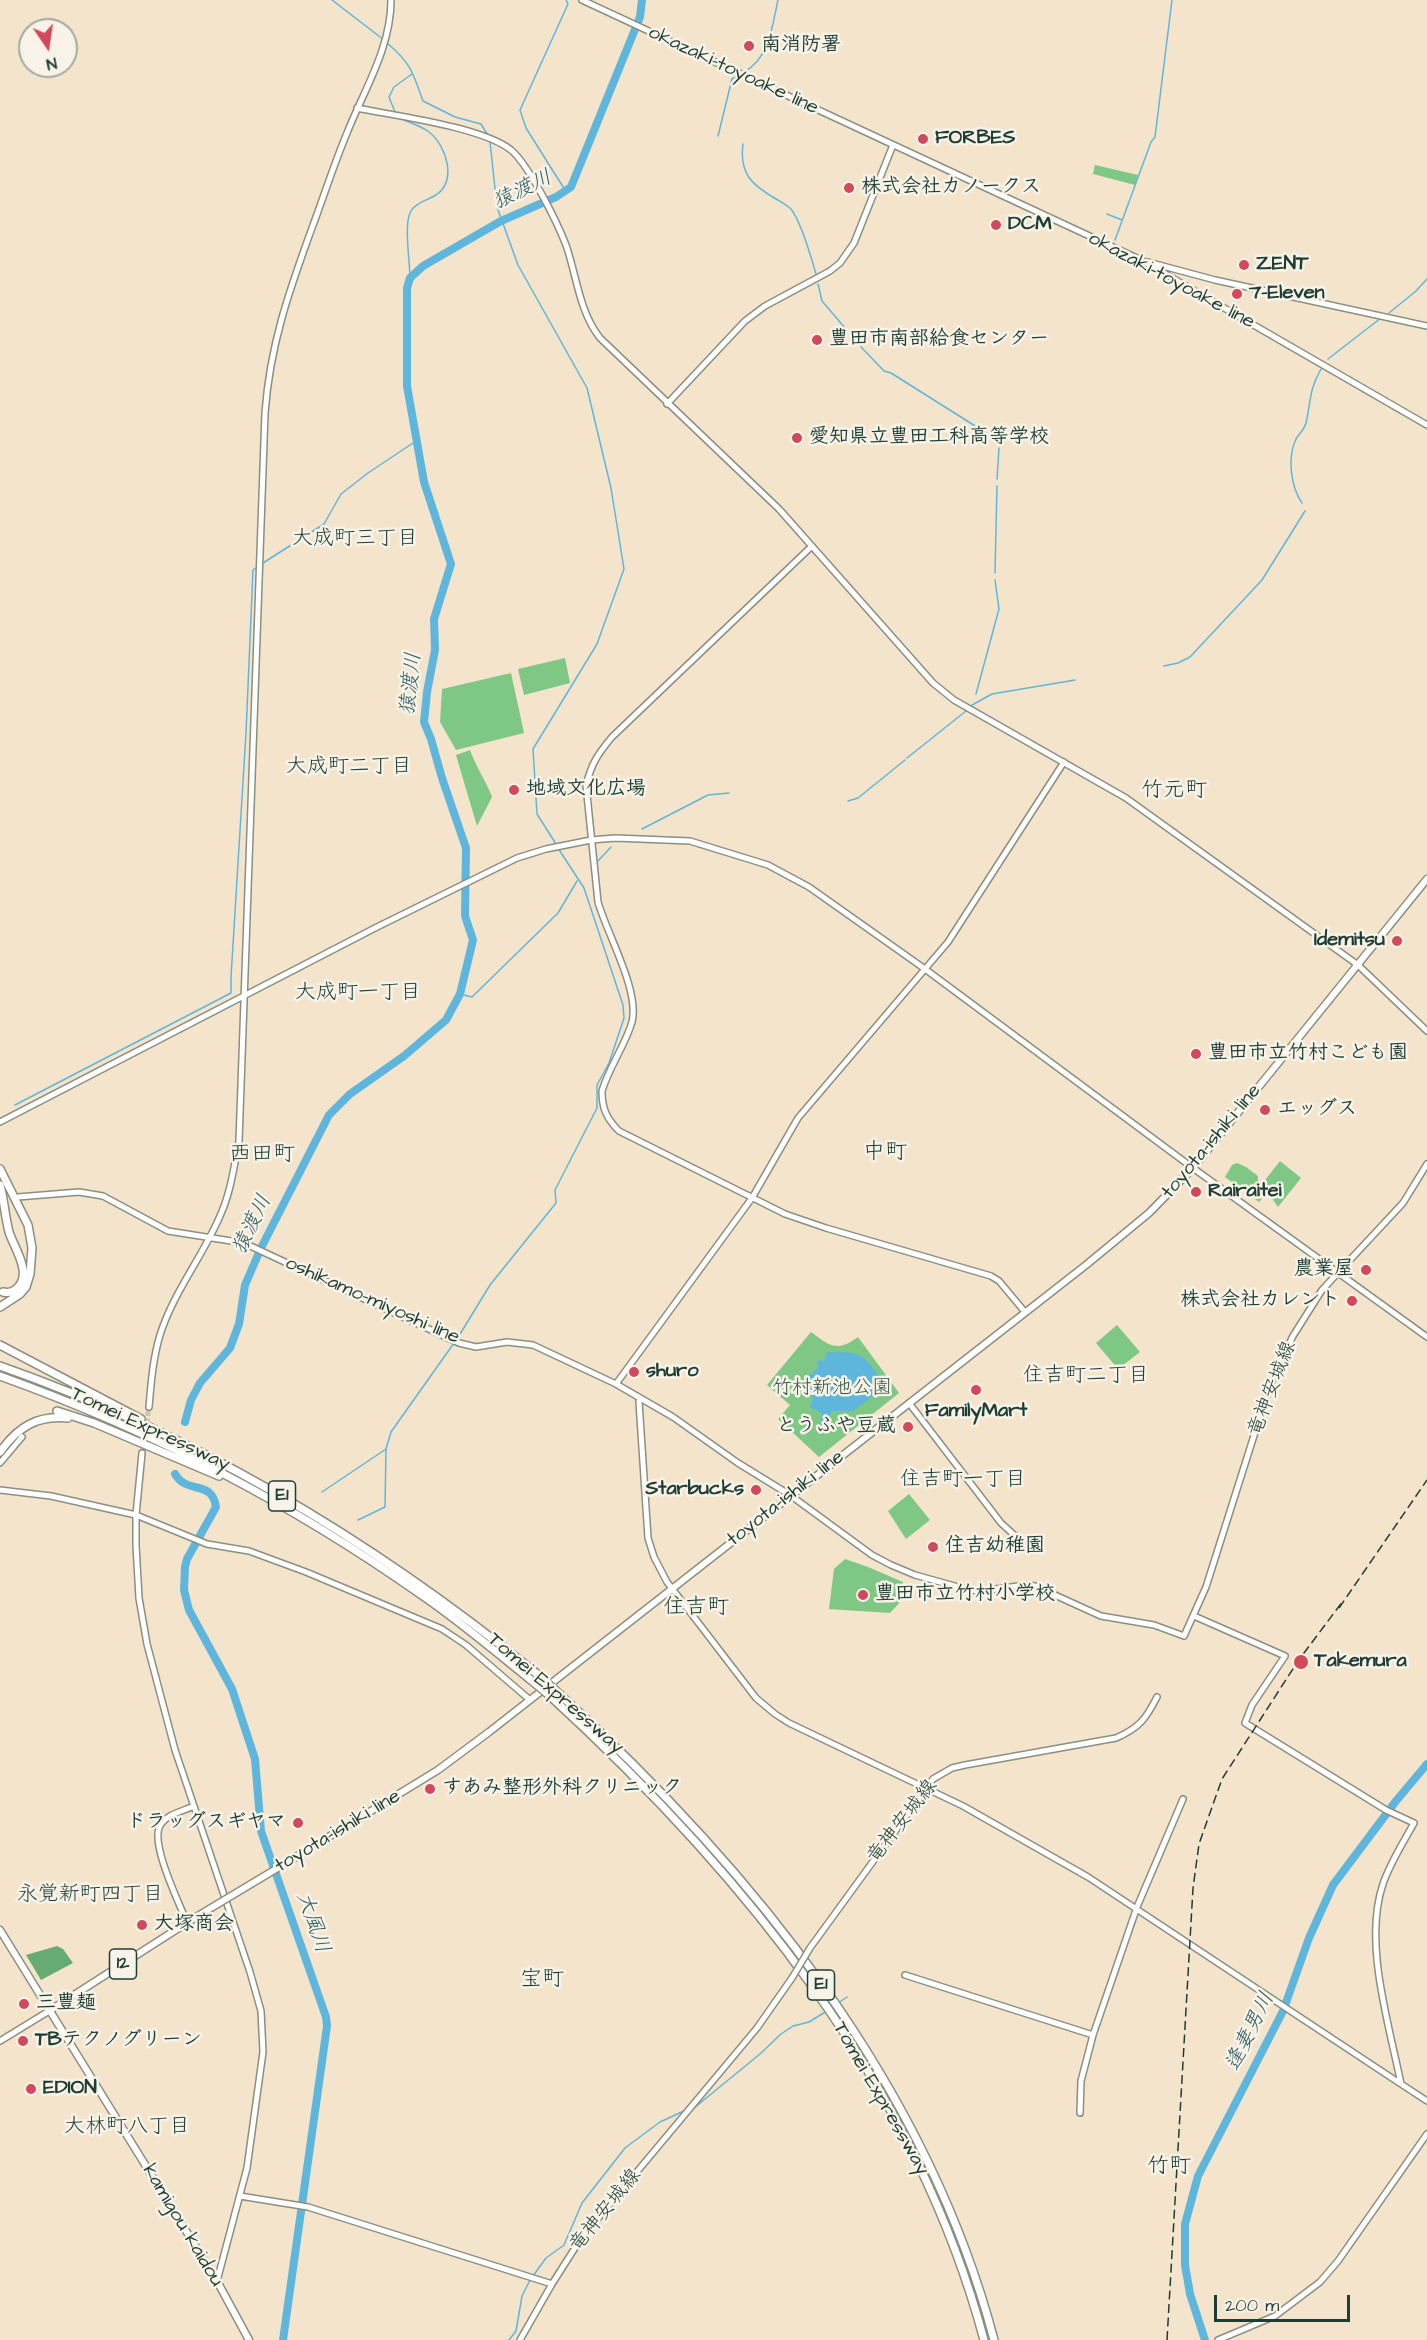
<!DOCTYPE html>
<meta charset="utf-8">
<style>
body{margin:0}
#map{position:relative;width:1427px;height:2340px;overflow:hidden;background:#f5e4cc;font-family:"Architects Daughter",sans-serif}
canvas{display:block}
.north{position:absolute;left:18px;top:18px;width:60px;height:60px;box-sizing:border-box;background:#f7f3e8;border:2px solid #a1aaa0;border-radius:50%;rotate:167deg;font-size:16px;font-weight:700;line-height:24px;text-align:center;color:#1f3d34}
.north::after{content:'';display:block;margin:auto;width:21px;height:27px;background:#d1495b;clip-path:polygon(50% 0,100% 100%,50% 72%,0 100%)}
.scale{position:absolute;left:1214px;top:2295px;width:136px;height:27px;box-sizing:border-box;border:3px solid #1f3d34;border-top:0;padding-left:8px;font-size:18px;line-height:21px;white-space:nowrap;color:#1f3d34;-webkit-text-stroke:4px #f7f3e8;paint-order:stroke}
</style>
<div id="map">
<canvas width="1427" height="2340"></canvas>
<div class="north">N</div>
<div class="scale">200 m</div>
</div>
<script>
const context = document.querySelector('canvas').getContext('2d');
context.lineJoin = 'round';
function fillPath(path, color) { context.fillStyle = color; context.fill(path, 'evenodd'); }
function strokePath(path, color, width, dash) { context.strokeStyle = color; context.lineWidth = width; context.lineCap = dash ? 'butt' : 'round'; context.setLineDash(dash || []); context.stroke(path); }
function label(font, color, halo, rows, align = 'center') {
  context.font = font + ' "Architects Daughter","Klee One",sans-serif'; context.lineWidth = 5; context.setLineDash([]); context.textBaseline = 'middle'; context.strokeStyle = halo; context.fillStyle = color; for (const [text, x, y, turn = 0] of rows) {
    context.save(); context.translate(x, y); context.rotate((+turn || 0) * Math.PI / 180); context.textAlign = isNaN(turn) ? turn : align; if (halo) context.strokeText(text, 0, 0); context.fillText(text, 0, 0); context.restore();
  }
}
const green = new Path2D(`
 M 1095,165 L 1138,175 L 1135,185 L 1093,174 Z
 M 565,658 L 570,683 L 524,695 L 518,669 Z
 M 511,673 L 524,733 L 456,750 L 440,722 L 442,689 Z
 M 470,750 C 476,767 486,781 492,797 L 477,826 L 456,755 Z
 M 1280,1161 L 1301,1178 L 1278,1207 L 1262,1184 Z
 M 1237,1163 L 1246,1167 L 1258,1176 L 1258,1181 L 1267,1193 L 1259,1202 L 1225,1177 L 1232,1165 Z
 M 1117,1325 L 1140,1352 L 1118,1369 L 1096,1343 Z
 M 811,1332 C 831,1347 837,1352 858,1337 L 899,1393 L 819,1457 L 778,1419 L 790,1405 L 767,1385 Z
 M 909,1494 L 930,1520 L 906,1539 L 888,1511 Z
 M 845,1559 L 868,1567 L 903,1582 L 904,1598 L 890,1613 L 829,1609 L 834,1569 Z`);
const forest = new Path2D(`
 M 57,1946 L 63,1949 L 73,1963 L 41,1980 L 26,1955 Z`);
const water = new Path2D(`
 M 827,1352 C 860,1353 861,1350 880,1378 L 873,1384 L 874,1395 L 853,1411 L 832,1411 L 825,1426 L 820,1427 L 822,1413 L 809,1407 L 813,1400 L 806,1384 L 793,1394 L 792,1390 L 818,1368 L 818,1360 L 825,1361 Z`);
const stream = new Path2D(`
 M 332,0 L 384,40
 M 387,43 C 411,63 413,73 423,101 L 455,117 L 481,124 L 489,137
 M 744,72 C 770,58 772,26 778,0
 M 395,112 L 389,97 L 394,87 L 412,74
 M 400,118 C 409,123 420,125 429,132 C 447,146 457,181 436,195 C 428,200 414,203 410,213 C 404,226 410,263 410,278
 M 718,136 L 732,79 L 740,75
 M 490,142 L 497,207 L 518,265 L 587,388 L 611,488 L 624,569 L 597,644 L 533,749 L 537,814 L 556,844
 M 743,144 C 739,174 752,185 776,199 C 781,202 787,205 791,209 C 800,220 812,260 816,274
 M 565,190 L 526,128 L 520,110 L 568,4 L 566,0
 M 1107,214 L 1122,220
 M 1115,240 L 1151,142 L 1155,137 L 1172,0
 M 818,284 L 822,301 L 845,328
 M 1389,313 L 1416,291 L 1427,279
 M 853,330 L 862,348 L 884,371 L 891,373 L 999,441
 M 1328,359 L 1381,318
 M 997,479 L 999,448
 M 1302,503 C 1291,487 1287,458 1296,439 C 1299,434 1304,430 1306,423 C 1311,401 1309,390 1321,369
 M 263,563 L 324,524 L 341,494 L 368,473 L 416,441
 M 995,573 L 997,486
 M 1164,666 L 1178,663 L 1190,657 L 1262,580 L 1305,511
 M 976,694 L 999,609 L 995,580
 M 972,705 L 992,694 L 1075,680
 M 907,758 L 966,711
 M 848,801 L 858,798 L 905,760
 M 642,829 L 708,795 L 729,793
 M 597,862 L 611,847
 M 460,994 L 472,997 L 558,913 L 577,881
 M 15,1105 L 231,993 L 231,977 L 246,733 L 253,570 L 256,568
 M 457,1339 L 490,1285 L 556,1203 L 555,1190 L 597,1108 L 597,1085 L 609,1063 L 624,1018 L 623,1005 L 584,888 L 558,848
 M 322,1492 L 386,1449 L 391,1432 L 454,1343
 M 358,1520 L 385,1507 L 386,1449
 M 838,2003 L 847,1997
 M 694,2108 L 760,2054 L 781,2034 L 793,2026 L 809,2022 L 827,2011
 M 533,2276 L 546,2258 L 564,2245 L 582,2203 L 625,2148 L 660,2122 L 686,2110
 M 509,2340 L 516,2331 L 522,2296 L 530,2280`);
const river = new Path2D(`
 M 185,1422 L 191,1400 L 200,1383 L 230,1348 L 239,1324 L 245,1285 L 261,1248 L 329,1115 L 350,1094 L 404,1056 L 446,1020 L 460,994 L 473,940 L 465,916 L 466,848 L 442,778 L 431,739 L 424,722 L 427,692 L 435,650 L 434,619 L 451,564 L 424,482 L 407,386 L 407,288 L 410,278 L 423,266 L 501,221 L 556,197 L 571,187 L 640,17 L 642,0
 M 175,1474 C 187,1495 212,1479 216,1507 L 187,1559 L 185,1567 L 184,1590 L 189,1610 L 232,1689 L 255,1759 L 261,1831 L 326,2017 L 327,2026 L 283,2340
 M 1205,2340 L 1190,2294 L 1185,2265 L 1185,2224 L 1198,2176 L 1283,2011 L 1309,1938 L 1333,1885 L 1396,1801 L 1427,1764`);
const secondaryTunnel = new Path2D(`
 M 142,1453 L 149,1407`);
const secondary = new Path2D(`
 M 582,0 L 1141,260 L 1427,425
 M 357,108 C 396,116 482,127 511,150 C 529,165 557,222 566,245 C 577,277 579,311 600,338 L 779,509 L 933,683 L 954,700 L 1126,798 L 1358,965 L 1427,1031
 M 1148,262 L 1215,280 L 1427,326
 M 667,404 L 745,321 L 765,306 L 830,271 L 840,263 L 854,243 L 893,145
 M 812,546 L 612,737 C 597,755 592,763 586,785 L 598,902 C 607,934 640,991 632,1022 C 625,1046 609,1067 602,1091 C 602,1108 606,1118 619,1131 L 785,1214 L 826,1228 L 991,1276 L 999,1281 L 1025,1312
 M 0,1122 L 377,927 L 517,858 L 546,849 L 591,840 L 615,838 L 690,841 L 768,865 L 809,887 L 925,969 L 1193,1168 L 1427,1337
 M 18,1197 L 79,1192 L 103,1196 L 168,1231 L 244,1243 L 459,1343 L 476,1347 L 507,1342 L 533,1345 L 616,1384 L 673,1417 L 738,1463 L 790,1495 L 872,1555 L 891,1565 L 915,1575 L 969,1590 L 982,1591 L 1025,1585 L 1035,1586 L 1101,1616 L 1154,1625 L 1184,1636 L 1206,1587 L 1270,1385 L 1293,1336 L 1322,1290 L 1403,1203 L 1427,1164
 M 616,1384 L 752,1198 L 798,1118 L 948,942 L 1064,762
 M 640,1398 L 639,1402 L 648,1538 L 654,1557 L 667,1582 L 756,1698 L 775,1714 L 789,1723 L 963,1806 L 1088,1877 L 1401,2084
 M 909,1403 L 1001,1523 L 1023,1543 L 1039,1550
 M 149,1407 C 151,1383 153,1358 160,1335 C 173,1293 203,1256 220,1216 C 231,1192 234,1166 239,1141 L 265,413 C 270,345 289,291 312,228 C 324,196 334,164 347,133 C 364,90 391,48 391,0
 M 142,1453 L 136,1515 L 136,1545 L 139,1598 L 147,1644 L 175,1750 L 250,1972 L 261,2011 L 263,2052 L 247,2168 L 217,2281
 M 0,1463 L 22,1437
 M 0,1490 L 51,1496 L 136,1515 L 207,1544 L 249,1551 L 306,1572 L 442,1629 L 466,1645 L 530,1700
 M 1194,1616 L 1285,1656 L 1252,1705 L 1245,1723 L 1386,1810 L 1414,1823 C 1403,1843 1390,1863 1383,1884 C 1363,1942 1389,2024 1401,2084 L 1427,2101
 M 187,1923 C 180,1904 148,1841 161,1824 C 168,1814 183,1811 194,1806
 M 810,1948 L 933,1779 L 952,1768 L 965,1765 L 1116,1738 C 1139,1728 1146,1719 1157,1697
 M 905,1975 L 1093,2035
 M 0,2041 L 49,2011
 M 1080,2113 L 1081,2081 L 1093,2035 L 1137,1907 L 1183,1799
 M 240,2196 L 308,2207 L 552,2284
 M 520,2340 L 552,2284 L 580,2240 L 757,2028 L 792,1978
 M 1218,2340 L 1275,2316 L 1320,2282 L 1338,2261 L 1427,2134`);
const primary = new Path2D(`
 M 286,1863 L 438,1770 L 489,1732 L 1086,1265 L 1149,1213 L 1193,1168 L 1427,879
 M 0,1930 L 217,2281 L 249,2340
 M 49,2011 L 196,1917`);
const highway = new Path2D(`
 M 0,1169 L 28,1225 L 32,1248 L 30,1274 L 26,1287 L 20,1294 L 0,1307
 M 0,1185 C 4,1200 5,1216 9,1232 C 14,1248 34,1275 16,1289 C 12,1293 8,1293 3,1292
 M 0,1345 L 141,1419
 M 0,1366 C 197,1435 376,1543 537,1674
 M 0,1376 C 151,1430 293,1504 423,1596 C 461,1622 496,1652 531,1680
 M 57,1411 L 94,1423 L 219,1476
 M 0,1452 C 18,1427 37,1415 68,1418
 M 555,1690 C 750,1867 926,2082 994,2340
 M 549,1695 C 742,1872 915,2082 984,2340`);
const rail = new Path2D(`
 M 1339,1608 L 1427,1480
 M 1167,2340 L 1193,1888 L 1199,1844 L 1222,1779 L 1298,1661 L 1343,1601`);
const secondaryBridge = new Path2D(`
 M 792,1978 L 810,1948`);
const primaryBridge = new Path2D(`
 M 196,1917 L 286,1863`);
const highwayBridge = new Path2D(`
 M 537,1674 L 555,1690
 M 531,1680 L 549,1695`);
const markers = [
 [749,46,6,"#d1495b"],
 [923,139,6,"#d1495b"],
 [849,188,6,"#d1495b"],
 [996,225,6,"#d1495b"],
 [1244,265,6,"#d1495b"],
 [1237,294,6,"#d1495b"],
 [817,340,6,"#d1495b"],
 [797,438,6,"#d1495b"],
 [514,790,6,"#d1495b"],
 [1397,941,6,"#d1495b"],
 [1196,1054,6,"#d1495b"],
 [1265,1110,6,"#d1495b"],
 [1196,1192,6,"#d1495b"],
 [1366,1270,6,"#d1495b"],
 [1352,1301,6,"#d1495b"],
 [634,1372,6,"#d1495b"],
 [976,1390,6,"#d1495b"],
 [908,1427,6,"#d1495b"],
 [756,1490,6,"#d1495b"],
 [933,1547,6,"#d1495b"],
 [863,1595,6,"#d1495b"],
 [1301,1662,8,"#d1495b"],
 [430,1789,6,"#d1495b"],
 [298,1823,6,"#d1495b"],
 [142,1925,6,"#d1495b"],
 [24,2004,6,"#d1495b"],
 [23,2041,6,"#d1495b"],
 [31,2089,6,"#d1495b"]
];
const shields = [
 [282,1496,27],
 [123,1964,27],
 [821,1985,27]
];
const shieldNames = [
 ["E1",282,1496],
 ["12",123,1964],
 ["E1",821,1985]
];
const poiNames = [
 ["南消防署",761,46],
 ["FORBES",935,139],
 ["株式会社カノークス",861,188],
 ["DCM",1008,225],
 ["ZENT",1256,265],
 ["7-Eleven",1249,294],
 ["豊田市南部給食センター",829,340],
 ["愛知県立豊田工科高等学校",809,438],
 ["地域文化広場",526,790],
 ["Idemitsu",1385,941,"right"],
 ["豊田市立竹村こども園",1208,1054],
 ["エッグス",1277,1110],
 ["Rairaitei",1208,1192],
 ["農業屋",1354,1270,"right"],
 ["株式会社カレント",1340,1301,"right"],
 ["shuro",646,1372],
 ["FamilyMart",976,1412,"center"],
 ["とうふや豆蔵",896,1427,"right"],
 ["Starbucks",744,1490,"right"],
 ["住吉幼稚園",945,1547],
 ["豊田市立竹村小学校",875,1595],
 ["Takemura",1314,1662],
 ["すあみ整形外科クリニック",442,1789],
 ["ドラッグスギヤマ",286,1823,"right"],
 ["大塚商会",154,1925],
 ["三豊麺",36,2004],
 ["TBテクノグリーン",35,2041],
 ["EDION",43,2089]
];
const streetNames = [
 ["okazaki-toyoake line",733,71,25],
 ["okazaki-toyoake line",1171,281,28],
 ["toyota-ishiki line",1212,1142,-50],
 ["oshikamo-miyoshi line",372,1301,24],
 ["竜神安城線",1273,1389,-69],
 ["Tomei Expressway",150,1430,25],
 ["toyota-ishiki line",786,1499,-38],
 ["Tomei Expressway",555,1694,41],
 ["竜神安城線",903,1822,-52],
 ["toyota-ishiki line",338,1832,-31],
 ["Tomei Expressway",880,2099,60],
 ["竜神安城線",606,2211,-51],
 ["kamigou kaidou",182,2226,59]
];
const parkNames = [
 ["竹村新池公園",832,1389]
];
const waterNames = [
 ["猿渡川",523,191,-26],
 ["猿渡川",412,684,-84],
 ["猿渡川",253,1225,-64],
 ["大風川",312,1923,71],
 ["逢妻男川",1251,2032,-64]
];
const neighbourhoodNames = [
 ["大成町三丁目",355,540],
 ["大成町二丁目",349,768],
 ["大成町一丁目",358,994],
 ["住吉町二丁目",1086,1377],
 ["住吉町一丁目",963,1481],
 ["永覚新町四丁目",90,1896],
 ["大林町八丁目",127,2128]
];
const quarterNames = [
 ["竹元町",1174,791],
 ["中町",885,1153],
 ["西田町",262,1155],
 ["住吉町",696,1608],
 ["宝町",542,1980],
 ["竹町",1169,2167]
];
fillPath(green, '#7ec784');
fillPath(forest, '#66ac72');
fillPath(water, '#5fb6dc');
strokePath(stream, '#5fb6dc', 1.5);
strokePath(river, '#5fb6dc', 8);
strokePath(secondaryTunnel, '#cac3ae', 5, [5, 2.5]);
strokePath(secondary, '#8a9080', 8);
strokePath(primary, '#8a9080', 9);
strokePath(highway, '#8a9080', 10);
strokePath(secondary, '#fff', 5);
strokePath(primary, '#fff', 6);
strokePath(highway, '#fff', 7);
strokePath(rail, '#1f3d34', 1.5, [9, 4.5]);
strokePath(secondaryBridge, '#8a9080', 8, []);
strokePath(primaryBridge, '#8a9080', 9, []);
strokePath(highwayBridge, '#8a9080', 10, []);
strokePath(secondaryBridge, '#fff', 5);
strokePath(primaryBridge, '#fff', 6);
strokePath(highwayBridge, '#fff', 7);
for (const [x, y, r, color] of markers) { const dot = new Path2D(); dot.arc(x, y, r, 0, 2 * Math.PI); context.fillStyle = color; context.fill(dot); strokePath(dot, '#f7f3e8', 2); }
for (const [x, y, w] of shields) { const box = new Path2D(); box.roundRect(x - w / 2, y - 15, w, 30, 4.5); context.fillStyle = '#f7f3e8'; context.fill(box); strokePath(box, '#1f3d34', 1.5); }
label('bold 18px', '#1f3d34', null, shieldNames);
label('bold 20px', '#1f3d34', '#f7f3e8', poiNames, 'left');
label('20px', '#1f3d34', '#f7f3e8', streetNames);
label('20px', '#325944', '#f7f3e8', parkNames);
label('italic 21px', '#2f5b5e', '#f7f3e8', waterNames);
label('21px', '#1f3d34', '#f7f3e8', neighbourhoodNames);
label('22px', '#1f3d34', '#f7f3e8', quarterNames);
</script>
